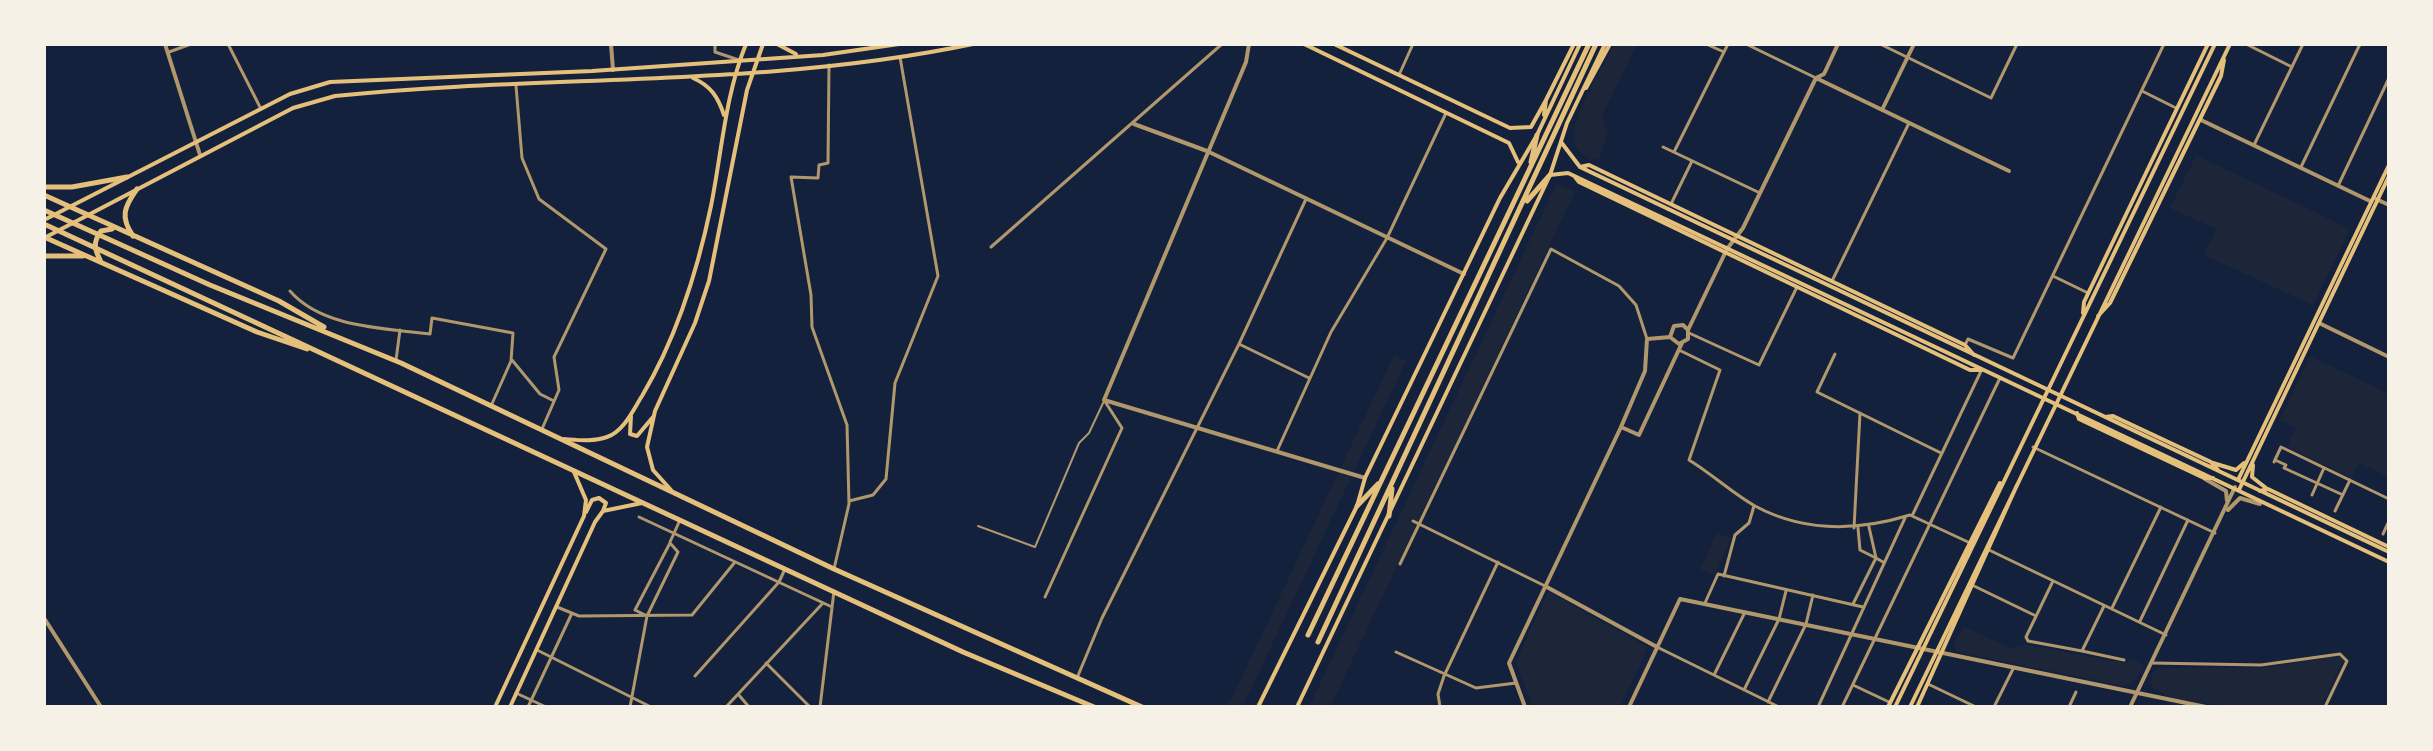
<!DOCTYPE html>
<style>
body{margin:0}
#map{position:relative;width:2433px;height:751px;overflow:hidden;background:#14213d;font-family:Helvetica,sans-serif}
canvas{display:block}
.frame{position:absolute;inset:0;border:46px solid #f6f1e7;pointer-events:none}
</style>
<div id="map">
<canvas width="2433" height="751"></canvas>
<div class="frame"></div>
</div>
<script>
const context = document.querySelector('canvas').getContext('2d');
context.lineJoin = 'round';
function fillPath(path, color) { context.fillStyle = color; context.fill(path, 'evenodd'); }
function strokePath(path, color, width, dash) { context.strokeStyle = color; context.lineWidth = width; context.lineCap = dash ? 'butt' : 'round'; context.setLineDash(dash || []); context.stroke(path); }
const green = new Path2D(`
 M 1614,44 L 1637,44 L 1602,116 L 1608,133 L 1600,158 L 1590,160 C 1583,154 1576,149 1574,140 C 1570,119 1604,65 1614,44 Z
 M 2196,155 L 2350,229 L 2313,305 L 2204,255 L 2216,229 L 2170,208 Z
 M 1557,183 L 1575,192 L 1330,707 L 1309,707 Z
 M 1394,355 L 1406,361 L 1243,706 L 1223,707 L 1231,700 Z
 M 2310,356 L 2389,394 L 2389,477 L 2359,463 L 2352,478 L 2287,447 L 2296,428 L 2280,420 Z
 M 1717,533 L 1731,538 L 1715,575 L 1700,569 Z
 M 1548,592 L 1648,647 L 1620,707 L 1533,707 L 1516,662 Z
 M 1964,627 L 2011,648 L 2025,645 L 2126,663 L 2130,658 L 2144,665 L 2137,679 L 2124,686 L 1957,652 L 1953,644 Z
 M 2339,656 L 2343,660 L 2321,707 C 2288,707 2170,711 2151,685 L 2152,673 L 2160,668 L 2261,668 Z`);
const pedestrian = new Path2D(`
 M 978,526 L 1035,547 L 1079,443 L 1089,433 L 1104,401`);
const minor = new Path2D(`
 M 228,44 L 261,109
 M 715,44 L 715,52 L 739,60
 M 1706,44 L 1724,52
 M 1746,44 L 1816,78
 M 1880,44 L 1991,98 L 2017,44
 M 2246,44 L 2292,67
 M 169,52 L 191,44
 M 829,65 L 828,163 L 819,165 L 818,178 L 791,177 L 811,295 L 812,327 L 847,425 L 849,504 L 834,569
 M 1399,75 L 1413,44
 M 516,86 L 522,158 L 539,199 L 606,249 L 554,357 L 559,390 L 542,429
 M 2142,91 L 2176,108
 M 2254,145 L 2303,44
 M 1663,147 L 1760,193
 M 1674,152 L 1728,44
 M 2301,167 L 2360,44
 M 2338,186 L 2389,78
 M 1671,204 L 1692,161
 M 991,247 L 1222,44
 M 2053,276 L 2088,293
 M 1832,281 L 1909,123
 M 290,291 C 322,328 384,328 430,334 L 432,318 L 513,333 L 511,361 L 491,406
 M 1689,333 L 1759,365 L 1797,287
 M 1239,344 L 1309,378
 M 1965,345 L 1968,339 L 2013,358 L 2164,44
 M 1679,350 L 1720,370 L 1689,460 C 1712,474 1732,493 1755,506 C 1805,533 1858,531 1910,515 L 1968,542
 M 1835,354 L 1817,392 L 1941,453
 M 396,360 L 400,330
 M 512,360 L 540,394 L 554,401
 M 2033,447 L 2215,533
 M 1277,451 L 1331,332 L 1387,238 L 1446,113
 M 2275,460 L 2286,465 L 2284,468 L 2343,495
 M 2274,462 L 2281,447 L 2389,499
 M 2312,495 L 2324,468
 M 849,501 L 873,495 L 886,479 L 895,383 L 938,276 L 900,57
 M 2335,511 L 2350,480
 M 1912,516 L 1982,369
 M 639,517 L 832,607
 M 1413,521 L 1545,586
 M 1869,527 L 1876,558 L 1883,562
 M 1854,528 L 1860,413
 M 2383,534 L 2389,521
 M 670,542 L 680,520
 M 1989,550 L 2166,635
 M 1400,564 L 1551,249 L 1619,286 L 1636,305 L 1647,339
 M 1724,576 L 1735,535 L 1749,523 L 1754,506
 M 2053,581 L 2026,637 L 2028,641 L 2082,651 L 2104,606
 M 1974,586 L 2036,616
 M 1045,597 L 1122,428 L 1104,400
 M 1705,603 L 1718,574 L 1863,607
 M 1853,604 L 1876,558 L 1860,550 L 1858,528
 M 557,607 L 579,616 L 692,615 L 735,562
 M 2112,608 L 2161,507
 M 2140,621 L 2188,520
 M 1657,647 L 1779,707
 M 537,650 L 651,707
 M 2082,651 L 2124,660
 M 1396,652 L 1476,688 L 1516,683
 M 766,663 L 810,707
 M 2152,663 L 2261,665 L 2340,654 L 2347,661 L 2325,707
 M 1715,673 L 1745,612
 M 695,676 L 779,582 L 785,569
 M 1077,678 L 1102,618 L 1239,344 L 1306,199
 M 1928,684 L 1976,707
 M 1853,685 L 1889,702
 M 1744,690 L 1779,619 L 1786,591
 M 516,693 L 546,707
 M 738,694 L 749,707
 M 1768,702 L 1806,624 L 1813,595
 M 528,707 L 572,613
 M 630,707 L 647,616 L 678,552 L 670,543 L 635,610 L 647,616
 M 726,707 L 823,603
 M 820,707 L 834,591
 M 1440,707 L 1438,694 L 1444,676 L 1498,562
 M 1818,707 L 1905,518
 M 1842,707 L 2000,378
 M 1994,707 L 2013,669
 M 2069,707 L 2076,692`);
const tertiary = new Path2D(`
 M 165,44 L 200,155
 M 611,44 L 613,70
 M 1249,44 L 1246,62 L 1104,400 L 1365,478
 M 1816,78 L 2009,171
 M 1882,110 L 1914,44
 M 2201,120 L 2370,201
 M 1134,124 L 1207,151 L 1464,274
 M 2376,199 L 2389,205
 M 2319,323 L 2389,357
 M 1688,330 L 1683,325 L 1674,326 L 1670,337 L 1679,344 L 1688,339 L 1688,330 L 1727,249 L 1743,228 L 1816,78 L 1824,74 L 1838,44
 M 1621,427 L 1645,371 L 1647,339 L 1670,337
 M 2205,479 L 2226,491 L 2227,501
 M 2228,510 L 2240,498 L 2260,504
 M 1545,586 L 1657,647
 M 44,618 L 101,707
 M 1525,707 L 1509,663 L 1621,427 L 1639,435 L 1682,343
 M 1629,707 L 1680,599 L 2206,707
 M 2130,707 L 2235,487`);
const secondary = new Path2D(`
 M 777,44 L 796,54
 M 1304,44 L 1509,143 L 1518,162
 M 1334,44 L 1510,128 L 1531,127 L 1546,100
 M 693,78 C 711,86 718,97 724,115
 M 1586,88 L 1610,44
 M 1544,115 L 1546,100 L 1574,44
 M 1561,142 L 1580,167 L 2389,552
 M 1580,167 L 1589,165 L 1965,345 L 1974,355
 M 1550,175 L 1568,173 L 2389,562
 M 1575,177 L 1579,182 L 1970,370 L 1981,370
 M 44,220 L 290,94 L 330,82 L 592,71 L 823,55 L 899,44
 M 46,237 L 293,108 L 335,96 C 547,74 763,88 973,44
 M 2083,313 L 2084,302 L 2208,44
 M 2098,316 L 2110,303 L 2221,76 L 2224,60
 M 2077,413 L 2079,419 L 2204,478 L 2213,478
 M 631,416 L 630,434 L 637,436 L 653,417
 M 2105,417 L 2113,416 L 2211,462 L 2218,470
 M 564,439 C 578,440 593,442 607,437 C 624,431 633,410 642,396 C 677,337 697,273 711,206 C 722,151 725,96 746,44
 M 2213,463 L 2236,470 L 2244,463
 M 2253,465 L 2252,477 L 2266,488
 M 2238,480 L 2389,165
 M 671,490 L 653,470 L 647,447 L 655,411 L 695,323 L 709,281 L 747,90 L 763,44
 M 2239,490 L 2389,176
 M 2260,491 L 2268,489 L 2389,547
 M 586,512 L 592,500 L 599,498 L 606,503 L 603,511
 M 495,707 L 584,516 L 586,500 L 574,472
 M 510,707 L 595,522 L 603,511 L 642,503
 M 1258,707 L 1357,506 L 1365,478 L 1500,198 L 1537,135 L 1580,44
 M 1297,707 L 1550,175 L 1567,123 L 1605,44
 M 1888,707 L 2000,483
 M 1895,707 L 2215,44
 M 1910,707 L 2230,44
 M 1917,707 L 2017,485`);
const primary = new Path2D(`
 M 44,187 L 72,187 L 127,177
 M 44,195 L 279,301 L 324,327
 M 44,210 L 210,285 L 401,363 L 834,569 L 1142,707
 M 44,224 L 963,652 L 1094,707
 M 133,236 C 120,217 124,207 137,189
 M 44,237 L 257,332 L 307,349
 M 44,256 L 83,256
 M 101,262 C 95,250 92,243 101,231 L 112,229`);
const trunk = new Path2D(`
 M 1531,162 L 1537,135
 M 1527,201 L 1550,175
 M 1357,506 L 1378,484
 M 1389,516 L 1392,489
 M 1308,635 L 1589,44
 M 1318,642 L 1596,44`);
fillPath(green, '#1d2539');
strokePath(pedestrian, '#b1986c', 2);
strokePath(minor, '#b1986c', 3);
strokePath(tertiary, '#b1986c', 4);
strokePath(secondary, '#e5c07b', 4);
strokePath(primary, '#e5c07b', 5);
strokePath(trunk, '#e5c07b', 5);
</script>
